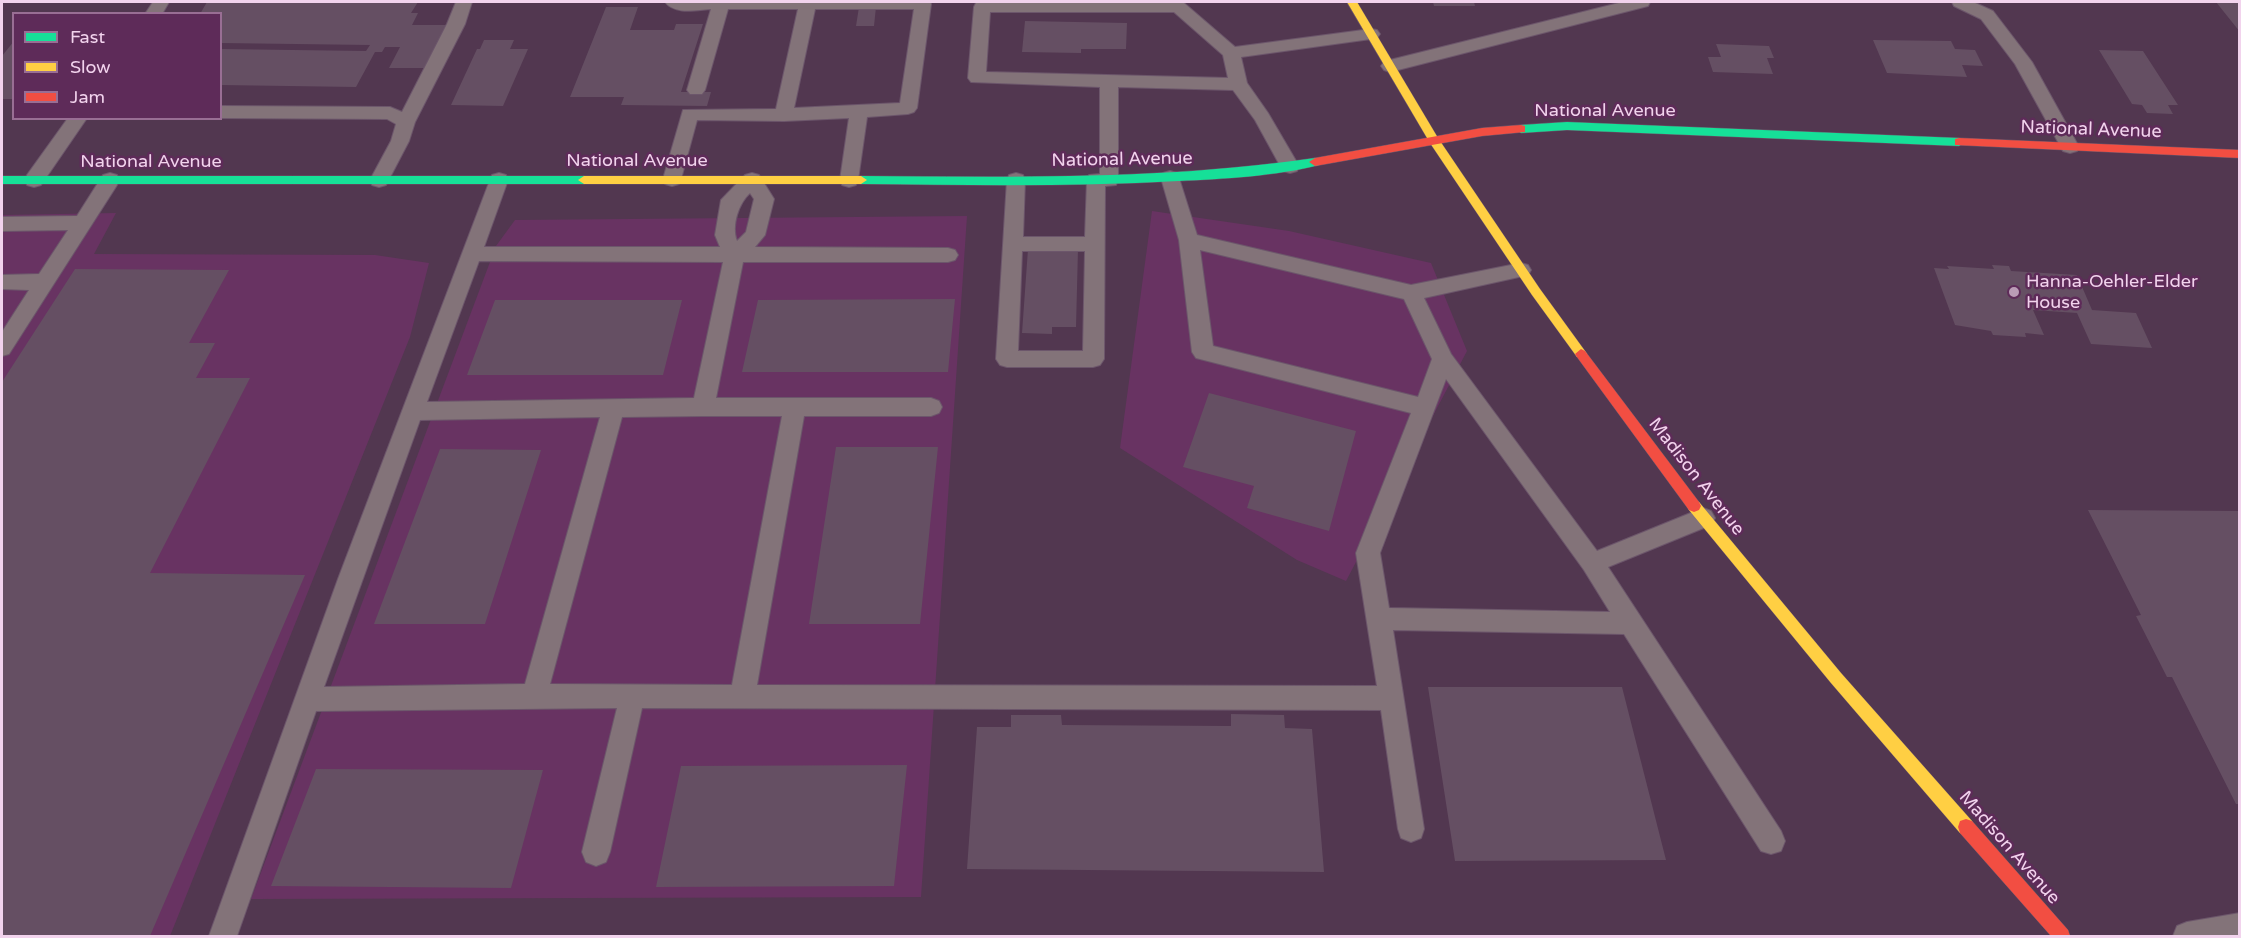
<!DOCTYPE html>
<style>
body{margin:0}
#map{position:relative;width:2241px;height:938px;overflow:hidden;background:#523750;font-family:"Varela Round",sans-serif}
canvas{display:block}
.frame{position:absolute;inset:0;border:3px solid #f2d3ed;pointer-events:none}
.legend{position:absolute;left:12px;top:12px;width:210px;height:108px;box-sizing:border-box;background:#5e2b59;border:2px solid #996e94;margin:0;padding:8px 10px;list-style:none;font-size:18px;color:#f2d3ed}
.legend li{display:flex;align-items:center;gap:12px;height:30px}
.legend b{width:30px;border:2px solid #996e94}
</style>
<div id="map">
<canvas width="2241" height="938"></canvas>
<div class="frame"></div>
<ul class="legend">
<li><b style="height:8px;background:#16e098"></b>Fast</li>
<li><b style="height:8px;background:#ffcf43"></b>Slow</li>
<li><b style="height:8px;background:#f24e42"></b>Jam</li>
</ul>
</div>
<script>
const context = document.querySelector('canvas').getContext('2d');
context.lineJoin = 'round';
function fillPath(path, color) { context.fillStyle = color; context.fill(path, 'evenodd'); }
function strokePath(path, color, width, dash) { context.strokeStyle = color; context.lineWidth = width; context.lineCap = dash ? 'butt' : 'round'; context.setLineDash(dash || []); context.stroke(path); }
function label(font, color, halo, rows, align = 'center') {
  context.font = font + ' "Varela Round",sans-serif'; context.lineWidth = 5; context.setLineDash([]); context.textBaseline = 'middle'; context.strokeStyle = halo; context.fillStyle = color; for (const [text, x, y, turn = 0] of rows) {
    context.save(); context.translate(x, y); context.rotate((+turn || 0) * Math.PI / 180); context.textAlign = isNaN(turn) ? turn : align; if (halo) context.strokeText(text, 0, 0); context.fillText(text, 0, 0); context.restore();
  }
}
const built = new Path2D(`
 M 1152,211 L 1289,231 L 1431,263 L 1467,351 L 1346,581 L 1297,560 L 1120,448 Z
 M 116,213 L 94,254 L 375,255 L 429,263 L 410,337 L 170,936 L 2,936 L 2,215 Z
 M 967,216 L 921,897 L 251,899 L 496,246 L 515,220 Z`);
const building = new Path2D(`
 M 207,2 L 418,2 L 411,13 L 418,13 L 412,25 L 451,25 L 429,68 L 389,68 L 400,47 L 385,47 L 382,52 L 375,52 L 356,87 L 220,85 L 220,49 L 366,51 L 370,45 L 220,43 L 220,14 L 200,14 Z
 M 1433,2 L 1474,2 L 1475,6 L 1434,6 Z
 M 2216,2 L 2240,2 L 2240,32 Z
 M 606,7 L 638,7 L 630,30 L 674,30 L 676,24 L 703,24 L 681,92 L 711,92 L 707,106 L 621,105 L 624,97 L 570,97 Z
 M 859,7 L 876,7 L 874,26 L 856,26 Z
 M 1025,21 L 1127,23 L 1126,49 L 1081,49 L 1081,53 L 1022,52 Z
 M 484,40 L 514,40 L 510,49 L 528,49 L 503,106 L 451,105 L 477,49 L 480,49 Z
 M 1873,40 L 1951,41 L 1955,49 L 1975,50 L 1983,66 L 1962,65 L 1967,77 L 1887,73 Z
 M 14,41 L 14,99 L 2,99 L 2,56 Z
 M 1716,44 L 1769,46 L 1774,58 L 1767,58 L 1773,74 L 1713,72 L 1708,57 L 1721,57 Z
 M 2099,50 L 2143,51 L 2178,105 L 2168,105 L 2173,114 L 2147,113 L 2142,105 L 2132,104 Z
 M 1028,249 L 1078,249 L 1076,327 L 1052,327 L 1052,334 L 1022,333 Z
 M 1992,265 L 2009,266 L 2011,271 L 2077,275 L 2092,310 L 2136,313 L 2152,348 L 2091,344 L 2077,313 L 2033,310 L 2044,335 L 2025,333 L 2026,337 L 1993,335 L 1991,331 L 1955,325 L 1934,268 L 1949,269 L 1947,266 L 1994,269 Z
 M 75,269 L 229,270 L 189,343 L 215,343 L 196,378 L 250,378 L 150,573 L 305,575 L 150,936 L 2,936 L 2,382 Z
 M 955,299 L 948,372 L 742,372 L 758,300 Z
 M 495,300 L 682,300 L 663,375 L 467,375 Z
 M 1209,393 L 1356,431 L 1329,531 L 1247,508 L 1254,486 L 1183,467 Z
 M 836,447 L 938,447 L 920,624 L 809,624 Z
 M 440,449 L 541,450 L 485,624 L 374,624 Z
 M 2088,510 L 2240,511 L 2240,804 L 2236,804 L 2172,677 L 2167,677 L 2136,616 L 2141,615 Z
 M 1428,687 L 1622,687 L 1666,860 L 1455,861 Z
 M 1231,714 L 1284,715 L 1285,728 L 1312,729 L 1324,872 L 967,869 L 977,727 L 1011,727 L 1011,715 L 1061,715 L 1062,725 L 1231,726 Z
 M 907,765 L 894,886 L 656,887 L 681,766 Z
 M 316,769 L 543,770 L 511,888 L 271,886 Z`);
const lane = new Path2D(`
 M 153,2 L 169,2 L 162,14 L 145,14 Z
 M 456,2 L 472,2 L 465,24 L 415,122 L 409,141 L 386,185 L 379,187 L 372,185 L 370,180 L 391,141 L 396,124 L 387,119 L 220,118 L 220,106 L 390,107 L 402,112 L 447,24 Z
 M 665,2 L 930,2 L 931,4 L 917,108 L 914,112 L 908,114 L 867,117 L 858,180 L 856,185 L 849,187 L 842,185 L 840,180 L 849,118 L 784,121 L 697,120 L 681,179 L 679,184 L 672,186 L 665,184 L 663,179 L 683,110 L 776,109 L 798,9 L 728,9 L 705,90 L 702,94 L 690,94 L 687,90 L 711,9 C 696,10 675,15 665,2 ZM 815,9 L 914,9 L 900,103 L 794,108 Z
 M 982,2 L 1178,2 L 1184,3 L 1235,47 L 1371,29 L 1377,30 L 1380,34 L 1377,38 L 1371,39 L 1241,57 L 1247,83 L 1268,113 L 1299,166 L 1297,171 L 1290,173 L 1283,171 L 1255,120 L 1233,90 L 1118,87 L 1118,180 L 1116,185 L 1105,186 L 1104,359 L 1100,365 L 1093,367 L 1007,367 L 1000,365 L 996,359 L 1007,180 L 1009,175 L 1016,173 L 1023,175 L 1025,180 L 1023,237 L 1085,237 L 1087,180 L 1089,175 L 1100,174 L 1100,87 L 971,82 L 968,78 L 974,7 L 976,3 ZM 990,12 L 1174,12 L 1223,55 L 1228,78 L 986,72 ZM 1022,251 L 1085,251 L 1083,351 L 1018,351 Z
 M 1623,2 L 1650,2 L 1648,6 L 1390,72 L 1384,70 L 1381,66 L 1384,62 L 1390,60 Z
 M 1952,2 L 1973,2 L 1993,11 L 2032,62 L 2079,147 L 2077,151 L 2070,153 L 2063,151 L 2015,64 L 1981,19 L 1954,6 Z
 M 68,118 L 87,118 L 41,185 L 34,187 L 27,185 L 25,180 L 27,175 Z
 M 1170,171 L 1177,173 L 1179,178 L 1197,235 L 1411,285 L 1521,263 L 1528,265 L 1531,270 L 1528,275 L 1424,298 L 1451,354 L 1597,551 L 1703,508 L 1711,511 L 1715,518 L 1711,525 L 1608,567 L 1781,831 L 1785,841 L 1781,851 L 1771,854 L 1761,851 L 1624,634 L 1393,630 L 1424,829 L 1421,838 L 1411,842 L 1401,838 L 1398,829 L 1381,710 L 642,708 L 610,852 L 606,862 L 596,866 L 586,862 L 582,852 L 617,708 L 316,711 L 237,936 L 209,936 L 338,579 L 490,180 L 492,175 L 499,173 L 506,175 L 508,180 L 484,247 L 720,247 L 715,235 L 721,200 L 745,175 L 752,173 L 759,175 L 774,199 L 765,235 L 755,247 L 948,248 L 955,250 L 958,255 L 955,260 L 948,262 L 743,262 L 716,398 L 931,398 L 939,401 L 942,407 L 939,413 L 931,416 L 804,416 L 757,685 L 1377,686 L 1356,553 L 1411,413 L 1196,358 L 1192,352 L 1179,240 L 1161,178 L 1163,173 ZM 750,193 L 754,199 L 746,232 L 737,241 C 731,225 739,203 750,193 ZM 1200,250 L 1404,299 L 1432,359 L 1418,397 L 1213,346 ZM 479,261 L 723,262 L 694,398 L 427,402 ZM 1446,379 L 1584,570 L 1610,612 L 1389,608 L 1380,553 ZM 703,416 L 782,416 L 732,685 L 550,684 L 622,417 ZM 600,417 L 525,684 L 324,687 L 420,420 Z
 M 110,173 L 117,175 L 119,180 L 117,185 L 9,354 L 2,356 L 2,332 L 29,290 L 2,289 L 2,275 L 39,274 L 68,230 L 2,231 L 2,217 L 77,216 L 103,175 Z
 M 2240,913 L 2240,936 L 2173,936 L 2177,926 L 2187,922 Z`);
const fast = new Path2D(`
 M 1567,122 L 1959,138 L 1965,142 L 1959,146 L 1567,130 L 1521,133 L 1515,129 L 1521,125 Z
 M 1315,158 L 1319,159 L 1319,165 C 1277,176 1223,179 1179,181 C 1073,187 967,185 861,184 L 855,180 L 861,176 C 1013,177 1164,180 1315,158 Z
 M 2,176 L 584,176 L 590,180 L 584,184 L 2,184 Z`);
const slow = new Path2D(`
 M 1347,2 L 1357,2 L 1438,138 L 1540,289 L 1585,351 L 1587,354 L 1585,357 L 1577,357 L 1532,295 L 1430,143 Z
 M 584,176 L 861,176 L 867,180 L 861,184 L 584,184 L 578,180 Z
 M 1694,500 L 1699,502 L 1841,673 L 1972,821 L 1974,827 L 1972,833 L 1966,835 L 1960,833 L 1831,683 L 1689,510 L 1687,506 L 1689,502 Z`);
const jam = new Path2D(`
 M 1521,125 L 1525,126 L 1525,132 L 1482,136 L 1315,166 L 1309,162 L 1315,158 L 1482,128 Z
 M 1959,138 L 2240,150 L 2240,158 L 1955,145 L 1955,139 Z
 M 1581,349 L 1585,351 L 1699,502 L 1701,506 L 1699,510 L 1694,512 L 1689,510 L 1577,357 L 1575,354 Z
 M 1966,819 L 1972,821 L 2068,930 L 2070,936 L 2051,936 L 1960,833 L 1958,827 L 1960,821 Z`);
const markers = [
 [2014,292,6,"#ba9cb6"]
];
const streetNames = [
 ["National Avenue",1605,111],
 ["National Avenue",2091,130,2],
 ["National Avenue",1122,160,-1],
 ["National Avenue",637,161],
 ["National Avenue",151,162],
 ["Madison Avenue",1696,477,52],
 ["Madison Avenue",2009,848,49]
];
const poiNames = [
 ["Hanna-Oehler-Elder",2026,282],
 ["House",2026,303]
];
fillPath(built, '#683362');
fillPath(building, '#654f63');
strokePath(lane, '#6c566b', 2);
strokePath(fast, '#6c566b', 1);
strokePath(slow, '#6c566b', 1);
strokePath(jam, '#6c566b', 1);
fillPath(lane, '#837379');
fillPath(fast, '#16e098');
fillPath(slow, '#ffcf43');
fillPath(jam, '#f24e42');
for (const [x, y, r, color] of markers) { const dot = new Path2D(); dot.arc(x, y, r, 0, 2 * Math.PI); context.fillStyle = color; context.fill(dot); strokePath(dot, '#5e2b59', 2); }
label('18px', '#f2d3ed', '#5e2b59', streetNames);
label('18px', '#f2d3ed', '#5e2b59', poiNames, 'left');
</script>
